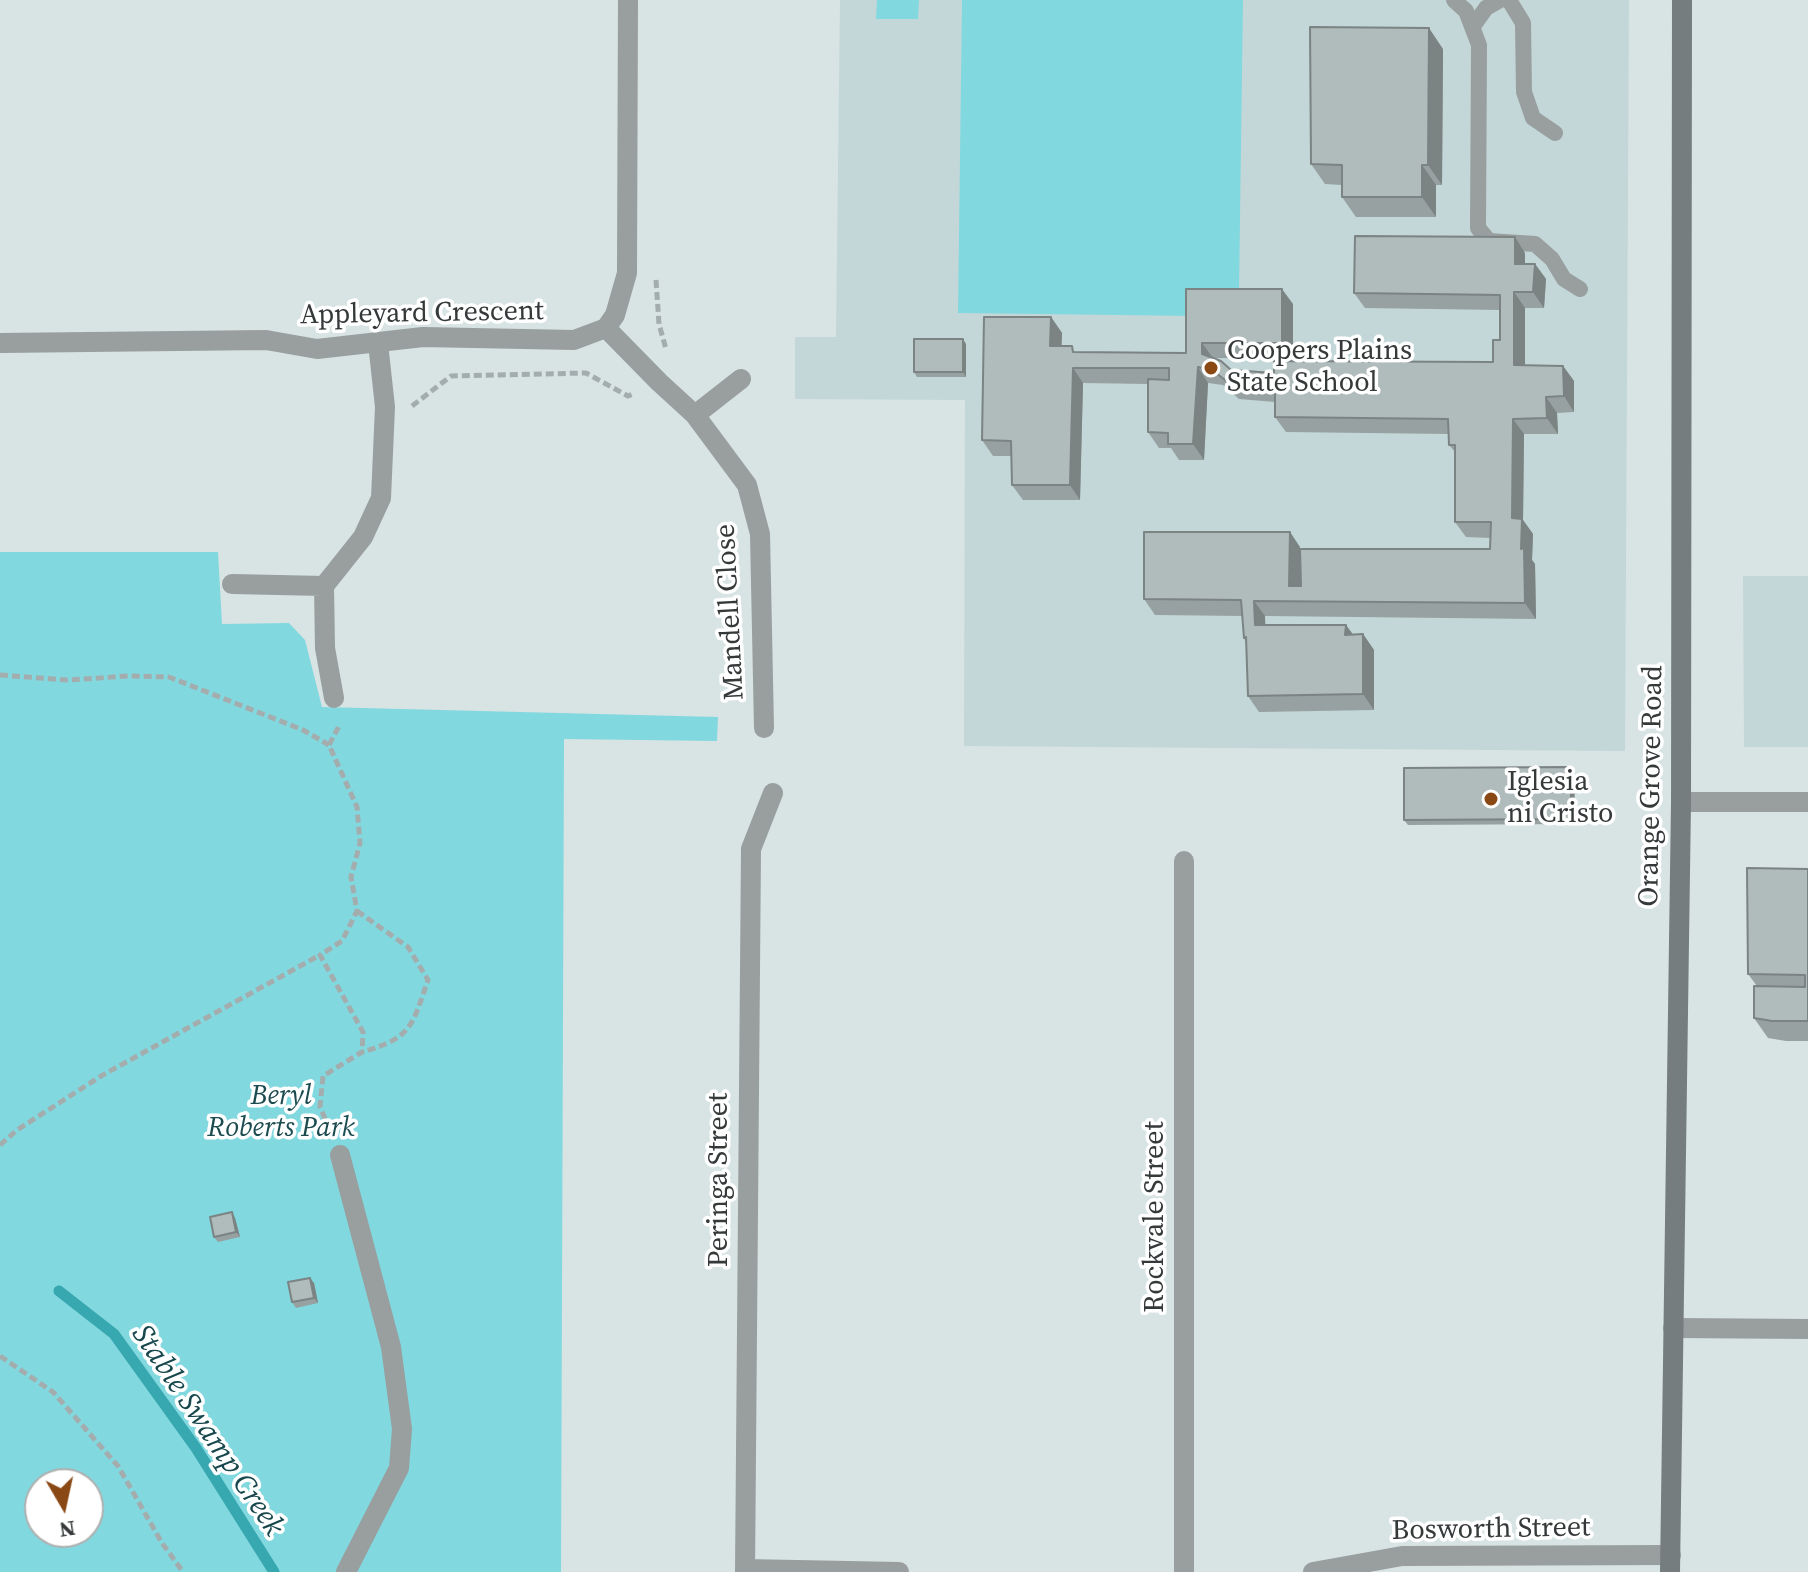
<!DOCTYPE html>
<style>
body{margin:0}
#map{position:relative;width:1808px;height:1572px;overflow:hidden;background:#d8e3e4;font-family:"Source Serif 4",serif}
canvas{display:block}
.north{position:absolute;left:24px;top:1468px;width:80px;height:80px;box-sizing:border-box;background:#fff;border:2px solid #aeb0b0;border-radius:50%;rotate:171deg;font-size:22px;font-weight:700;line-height:32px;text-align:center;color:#35393a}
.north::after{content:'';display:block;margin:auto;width:28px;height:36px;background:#8a4815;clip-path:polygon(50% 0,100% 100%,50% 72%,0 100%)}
</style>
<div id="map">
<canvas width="1808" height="1572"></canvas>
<div class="north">N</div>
</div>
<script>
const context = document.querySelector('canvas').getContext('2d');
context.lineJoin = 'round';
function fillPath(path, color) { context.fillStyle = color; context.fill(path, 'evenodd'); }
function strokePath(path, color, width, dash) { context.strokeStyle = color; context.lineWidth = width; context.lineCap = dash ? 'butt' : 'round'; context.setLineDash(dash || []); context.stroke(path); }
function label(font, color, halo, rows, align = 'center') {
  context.font = font + ' "Source Serif 4",serif'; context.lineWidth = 7; context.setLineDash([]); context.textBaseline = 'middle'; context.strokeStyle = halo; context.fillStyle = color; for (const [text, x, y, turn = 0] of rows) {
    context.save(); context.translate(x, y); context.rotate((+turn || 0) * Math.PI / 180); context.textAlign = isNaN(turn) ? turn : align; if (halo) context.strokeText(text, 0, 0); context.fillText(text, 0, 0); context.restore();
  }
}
const built = new Path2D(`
 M 840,0 L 1629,0 L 1625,751 L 964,746 L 965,400 L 795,399 L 795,337 L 836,337 Z
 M 1743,576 L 1808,576 L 1808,747 L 1744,747 Z`);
const green = new Path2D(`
 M 877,0 L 919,0 L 918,19 L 876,19 Z
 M 962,0 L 1243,0 L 1239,291 L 1195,316 L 958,313 Z
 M 0,552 L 218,552 L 222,624 L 289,623 L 305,640 L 322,707 L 718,717 L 717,741 L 564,739 L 561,1572 L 0,1572 ZM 40,1484 L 88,1484 L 88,1532 L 40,1532 Z`);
const stream = new Path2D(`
 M 59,1291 L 114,1334 L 196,1448 L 274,1572`);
const path = new Path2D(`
 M 656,280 L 659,324 L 666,349
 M 412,406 L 451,376 L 586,373 L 628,396 L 633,394
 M 0,675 L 67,680 L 129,676 L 169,677 L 303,730 L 329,745
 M 357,911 L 408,947 L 428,980 C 412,1026 412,1038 362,1052
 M 330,1130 L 320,1107 L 323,1076 L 362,1052 L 363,1032 L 320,955 L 342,941 L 357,911 L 351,877 L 360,843 L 357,807 L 329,745 L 339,726
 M 0,1145 L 17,1130 L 101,1076 L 320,955
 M 0,1356 L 53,1392 L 118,1466 L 162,1543 L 183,1572`);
const lane = new Path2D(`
 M 1454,0 L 1466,11 L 1479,45 L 1478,228 L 1489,241 L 1535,244 L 1552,259 L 1564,279 L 1580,289
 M 1509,0 L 1523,23 L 1524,92 L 1533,118 L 1555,133
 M 1474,25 L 1486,8 L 1500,0`);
const street = new Path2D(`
 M 606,328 L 659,382 L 695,415 L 747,485 L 760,534 L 764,728
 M 0,343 L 266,340 L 317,349 L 423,337 L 574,340 L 606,328 L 615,315 L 627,273 L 628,0
 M 695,415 L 741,379
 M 232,584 L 324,586
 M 334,698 L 325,648 L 324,586 L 363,537 L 381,498 L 385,407 L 378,343
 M 1681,802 L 1808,802
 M 1184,861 L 1184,1572
 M 340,1155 L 391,1347 L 402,1429 L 399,1468 L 346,1572
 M 1673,1328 L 1808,1329
 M 745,1569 L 899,1572
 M 745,1572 L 751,849 L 773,793
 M 1313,1572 L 1402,1556 L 1671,1555`);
const secondary = new Path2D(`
 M 1670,1572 L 1681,802 L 1682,0`);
const wall = new Path2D(`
 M 1443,49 L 1442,185 L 1436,185 L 1436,217 L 1356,217 L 1342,197 L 1342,185 L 1325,184 L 1311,164 Z
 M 1525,253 L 1525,264 L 1535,264 L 1546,279 L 1544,308 L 1525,308 L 1525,365 L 1563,366 L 1574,381 L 1574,412 L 1557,413 L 1558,434 L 1524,434 L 1523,520 L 1533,534 L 1532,560 L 1535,564 L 1536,619 L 1265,616 L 1265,625 L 1346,625 L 1353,635 L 1363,634 L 1374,650 L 1374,710 L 1259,712 L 1248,696 L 1246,642 L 1244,638 L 1242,616 L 1155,615 L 1144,599 L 1290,532 L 1300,549 L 1490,549 L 1490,538 L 1466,537 L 1455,522 L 1455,452 L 1449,445 L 1449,434 L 1286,432 L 1275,417 L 1275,402 L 1239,399 L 1223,385 L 1208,383 L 1204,460 L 1179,460 L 1171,448 L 1159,448 L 1148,432 L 1148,384 L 1083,383 L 1080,500 L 1023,500 L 1012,485 L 1011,456 L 993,456 L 982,440 L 1051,317 L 1062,333 L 1061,346 L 1076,352 L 1186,353 L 1186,289 L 1293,304 L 1293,359 L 1215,358 L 1231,370 L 1274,373 L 1493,362 L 1500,340 L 1500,310 L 1365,308 L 1354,293 Z
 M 966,344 L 966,377 L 917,377 L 914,372 Z
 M 1571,767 L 1574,772 L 1575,824 L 1408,825 L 1404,820 Z
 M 1808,869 L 1808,1041 L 1786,1041 L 1768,1038 L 1754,1018 L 1757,986 L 1748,974 Z
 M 235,1218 L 240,1237 L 218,1242 L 214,1237 Z
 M 314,1283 L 318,1303 L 296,1308 L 292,1302 Z`);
const shadedWall = new Path2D(`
 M 1429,28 L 1443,49 L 1442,185 L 1428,165 Z
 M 1422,165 L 1436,185 L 1436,217 L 1422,197 Z
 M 1515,237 L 1525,253 L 1525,279 L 1515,264 Z
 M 1535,264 L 1546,279 L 1544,308 L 1533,292 Z
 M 1282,289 L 1293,304 L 1293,359 L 1282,343 Z
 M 1514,292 L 1525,308 L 1525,381 L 1514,365 Z
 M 1051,317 L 1062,333 L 1061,362 L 1050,346 Z
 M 963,339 L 966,344 L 966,377 L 963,372 Z
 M 1202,343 L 1213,358 L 1202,354 Z
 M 1563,366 L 1574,381 L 1574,412 L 1564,396 Z
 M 1198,367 L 1208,383 L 1204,460 L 1193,444 Z
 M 1073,368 L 1083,383 L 1080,500 L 1070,485 Z
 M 1546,397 L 1557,413 L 1558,434 L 1547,418 Z
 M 1513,419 L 1524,434 L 1523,520 L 1533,534 L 1532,560 L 1535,564 L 1536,619 L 1525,603 L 1521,549 L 1512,518 Z
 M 1290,532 L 1300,547 L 1300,601 L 1289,586 Z
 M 1254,601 L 1265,616 L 1266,640 L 1255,625 Z
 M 1346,625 L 1357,640 L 1345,635 Z
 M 1363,634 L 1374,650 L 1374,710 L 1363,694 Z
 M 1571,767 L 1574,772 L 1575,824 L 1571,819 Z
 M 232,1212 L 235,1218 L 240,1237 L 236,1232 Z
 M 310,1278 L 314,1283 L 318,1303 L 314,1298 Z`);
const building = new Path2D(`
 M 1310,27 L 1429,28 L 1428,165 L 1422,165 L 1422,197 L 1342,197 L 1342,165 L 1311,164 Z
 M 1355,236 L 1515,237 L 1515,264 L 1535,264 L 1533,292 L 1514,292 L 1514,365 L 1563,366 L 1564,396 L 1546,397 L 1547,418 L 1513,419 L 1512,518 L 1522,519 L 1521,549 L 1524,548 L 1525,603 L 1254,601 L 1255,625 L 1346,625 L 1345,635 L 1363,634 L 1363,694 L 1248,696 L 1246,637 L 1244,638 L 1241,600 L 1144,599 L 1144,532 L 1290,532 L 1289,586 L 1301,586 L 1300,549 L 1490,549 L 1491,522 L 1455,522 L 1455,445 L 1449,445 L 1448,419 L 1275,417 L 1275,387 L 1229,383 L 1212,370 L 1198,367 L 1193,444 L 1168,444 L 1168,433 L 1148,432 L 1148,379 L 1169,380 L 1169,368 L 1073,368 L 1070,485 L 1012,485 L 1011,441 L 982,440 L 984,317 L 1051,317 L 1050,346 L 1072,346 L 1073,352 L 1186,353 L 1186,289 L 1282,289 L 1282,343 L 1202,343 L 1202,354 L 1221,361 L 1231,370 L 1274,373 L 1274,361 L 1493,362 L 1493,340 L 1500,340 L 1500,295 L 1354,293 Z
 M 914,339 L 963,339 L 963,372 L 914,372 Z
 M 1571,767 L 1571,819 L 1404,820 L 1404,768 Z
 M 1747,868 L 1808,869 L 1808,1021 L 1772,1021 L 1754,1018 L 1754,986 L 1805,987 L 1805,975 L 1748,974 Z
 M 232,1212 L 236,1232 L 214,1237 L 210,1217 Z
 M 310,1278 L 314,1298 L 292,1302 L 288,1282 Z`);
const markers = [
 [1211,368,8,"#8a4815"],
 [1491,799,8,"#8a4815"]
];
const streetNames = [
 ["Appleyard Crescent",422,314,-1],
 ["Mandell Close",731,612,-93],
 ["Orange Grove Road",1652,786,-89],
 ["Peringa Street",720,1180,-90],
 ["Rockvale Street",1156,1217,-90],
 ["Bosworth Street",1491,1530,-1]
];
const poiNames = [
 ["Coopers Plains",1227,352],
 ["State School",1227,384],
 ["Iglesia",1507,783],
 ["ni Cristo",1507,815]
];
const parkNames = [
 ["Beryl",281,1097],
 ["Roberts Park",281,1129]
];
const waterNames = [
 ["Stable Swamp Creek",207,1431,56]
];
fillPath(built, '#c3d7d8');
fillPath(green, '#82d8df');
strokePath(stream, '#37a7b0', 11);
strokePath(path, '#a4adae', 5, [8, 4]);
strokePath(lane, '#999e9e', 16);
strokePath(street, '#999e9e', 20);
strokePath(secondary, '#767d7e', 20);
fillPath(wall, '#97a1a1');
fillPath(shadedWall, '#7b8383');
fillPath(building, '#b0bbbb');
strokePath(building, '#7b8383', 2);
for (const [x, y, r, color] of markers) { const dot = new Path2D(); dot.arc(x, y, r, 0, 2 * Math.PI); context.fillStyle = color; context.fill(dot); strokePath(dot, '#fff', 3); }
label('28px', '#35393a', '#fff', streetNames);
label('28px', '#35393a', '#fff', poiNames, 'left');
label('italic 28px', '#1b4b4f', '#fff', parkNames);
label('italic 30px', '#17474c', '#fff', waterNames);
</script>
